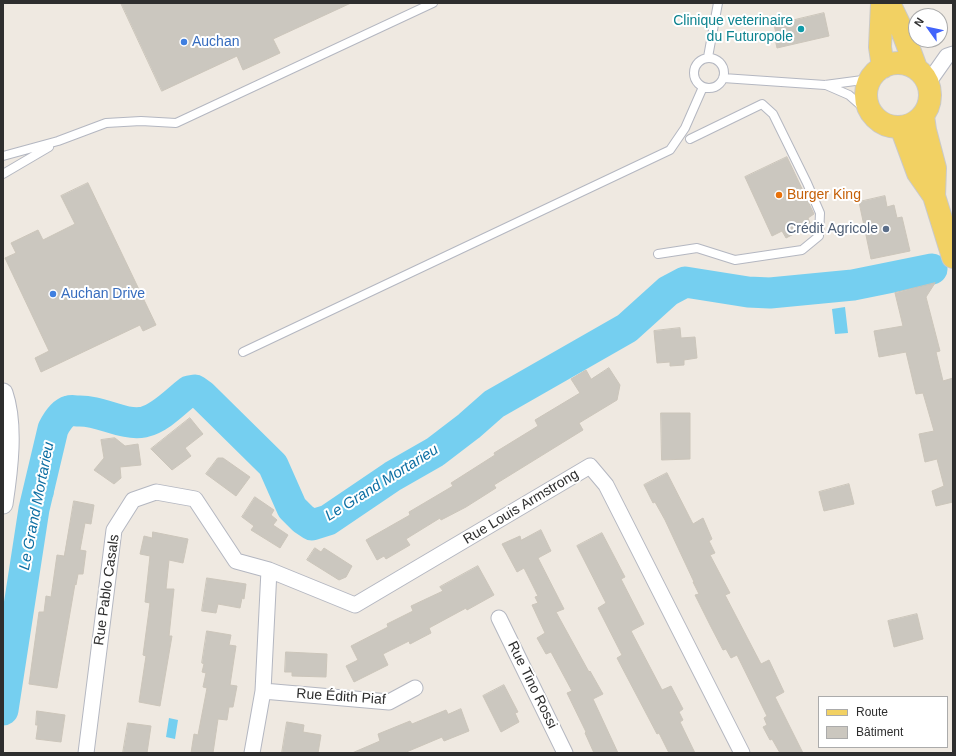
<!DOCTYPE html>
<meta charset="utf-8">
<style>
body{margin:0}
#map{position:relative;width:956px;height:756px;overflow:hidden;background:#efe9e1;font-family:Arial,sans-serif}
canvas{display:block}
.frame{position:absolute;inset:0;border:4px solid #2e2e2e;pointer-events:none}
.legend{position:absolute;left:818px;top:696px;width:130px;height:52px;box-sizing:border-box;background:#fff;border:1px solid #ababab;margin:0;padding:5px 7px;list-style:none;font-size:12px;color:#2e2e2e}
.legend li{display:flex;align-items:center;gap:8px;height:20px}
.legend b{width:20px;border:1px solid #ababab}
.north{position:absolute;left:908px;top:8px;width:40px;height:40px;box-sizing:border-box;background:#fff;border:1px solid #ababab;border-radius:50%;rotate:303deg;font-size:11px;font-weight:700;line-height:16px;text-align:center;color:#2e2e2e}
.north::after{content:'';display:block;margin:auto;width:14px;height:18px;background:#4264fb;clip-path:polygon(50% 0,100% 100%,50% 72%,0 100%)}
</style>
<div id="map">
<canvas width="956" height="756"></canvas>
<div class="frame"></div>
<ul class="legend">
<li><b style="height:5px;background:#f2d163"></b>Route</li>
<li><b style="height:11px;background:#cbc7bf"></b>Bâtiment</li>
</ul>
<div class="north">N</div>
</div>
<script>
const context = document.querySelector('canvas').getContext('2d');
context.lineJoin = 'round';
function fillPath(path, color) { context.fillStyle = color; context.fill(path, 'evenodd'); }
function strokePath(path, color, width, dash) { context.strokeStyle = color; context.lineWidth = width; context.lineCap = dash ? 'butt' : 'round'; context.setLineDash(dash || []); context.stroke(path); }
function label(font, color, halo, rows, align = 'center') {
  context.font = font + ' Arial,sans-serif'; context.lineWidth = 4; context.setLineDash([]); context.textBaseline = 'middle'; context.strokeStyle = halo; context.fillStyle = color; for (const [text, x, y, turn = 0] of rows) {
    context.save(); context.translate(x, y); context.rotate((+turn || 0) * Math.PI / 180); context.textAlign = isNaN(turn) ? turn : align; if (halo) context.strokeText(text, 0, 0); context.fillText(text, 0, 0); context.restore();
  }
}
const water = new Path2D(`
 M 845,307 L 848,333 L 835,334 L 832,309 Z
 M 47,475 L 56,477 L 53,497 L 44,495 Z
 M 169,718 L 178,720 L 175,739 L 166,737 Z`);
const river = new Path2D(`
 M 3,710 L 34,509 L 53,429 C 56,423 62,413 69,411 C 72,410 76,411 78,411 C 101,410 122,426 144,422 C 161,418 176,401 189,391 L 195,390 L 202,395 L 273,465 L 292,508 L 303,519 L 312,525 L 328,520 L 393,476 L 435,452 L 469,426 L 494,404 L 627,328 L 668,291 L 685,282 L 748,292 L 770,293 L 853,285 L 932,269`);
const building = new Path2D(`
 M 121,3 L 351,3 L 273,39 L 280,53 L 265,60 L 243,70 L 237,56 L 162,91 Z
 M 824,13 L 829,36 L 777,48 L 774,34 L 776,33 L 774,25 Z
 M 787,157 L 814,214 L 808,218 L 811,225 L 786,238 L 782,231 L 772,236 L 745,177 Z
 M 88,183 L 156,325 L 143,331 L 140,325 L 41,372 L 35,358 L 49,351 L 5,258 L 16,253 L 11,243 L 38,230 L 43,240 L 75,224 L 61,196 Z
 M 885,196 L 887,207 L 894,205 L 897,218 L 902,217 L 910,251 L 871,259 L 859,202 Z
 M 935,283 L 926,297 L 940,351 L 936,352 L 943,381 L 953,378 L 953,502 L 936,506 L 932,491 L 944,486 L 937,459 L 925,462 L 919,434 L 934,431 L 923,393 L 916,394 L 906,352 L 879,357 L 874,331 L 903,326 L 895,293 Z
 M 680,328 L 681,338 L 695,337 L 697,358 L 684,360 L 684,365 L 670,366 L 670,362 L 657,363 L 654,331 Z
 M 609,368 L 620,385 L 617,400 L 579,423 L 583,430 L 494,485 L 496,488 L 466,507 L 441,520 L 440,518 L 406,539 L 410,545 L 386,559 L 384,556 L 377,560 L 366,540 L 410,515 L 409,512 L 453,486 L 451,483 L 495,455 L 494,453 L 538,426 L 535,420 L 580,393 L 571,379 L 586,370 L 591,379 Z
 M 661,413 L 690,413 L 690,459 L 662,460 Z
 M 190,418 L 203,434 L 185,448 L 191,456 L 172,470 L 151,449 Z
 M 115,438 L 125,446 L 138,444 L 141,465 L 120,467 L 121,478 L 114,484 L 94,470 L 104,458 L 101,440 Z
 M 218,458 L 223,458 L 250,477 L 236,496 L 206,474 Z
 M 667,473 L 693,524 L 703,518 L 712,539 L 709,541 L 715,553 L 710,555 L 730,593 L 725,595 L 761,664 L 769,660 L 784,692 L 775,697 L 803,753 L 780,753 L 772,739 L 770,740 L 763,727 L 767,725 L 764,718 L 767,716 L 737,655 L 731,658 L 726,649 L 723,650 L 710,625 L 695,595 L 699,594 L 693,582 L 694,582 L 665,520 L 655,502 L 653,503 L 644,485 Z
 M 849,484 L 854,504 L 824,511 L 819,492 Z
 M 255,497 L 274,510 L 271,515 L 277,520 L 273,525 L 288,535 L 280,548 L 251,530 L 254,526 L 242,517 Z
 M 74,501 L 94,505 L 91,524 L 85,523 L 80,550 L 86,551 L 83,574 L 78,574 L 76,585 L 75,584 L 57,688 L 29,684 L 39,612 L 44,612 L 46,596 L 51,597 L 57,555 L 64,556 Z
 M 541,530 L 551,551 L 538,558 L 564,609 L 556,612 L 589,672 L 590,671 L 603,694 L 593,699 L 618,753 L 594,753 L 585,733 L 586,732 L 567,693 L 572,691 L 551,652 L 546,654 L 537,638 L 545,633 L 532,605 L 538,603 L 535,597 L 538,596 L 524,568 L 517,572 L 502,544 L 520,536 L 521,540 Z
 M 153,532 L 188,539 L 183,563 L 169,560 L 166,589 L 174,589 L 169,636 L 172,636 L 160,706 L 139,702 L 146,656 L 143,655 L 150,603 L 145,602 L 150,556 L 140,554 L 144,536 L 152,538 Z
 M 602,533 L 625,577 L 621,579 L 644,624 L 631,631 L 662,690 L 671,686 L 683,709 L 679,712 L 683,720 L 680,722 L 695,753 L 669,753 L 659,733 L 657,734 L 617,658 L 622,655 L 598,608 L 606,603 L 577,546 Z
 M 315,548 L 321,552 L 324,548 L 352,566 L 346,577 L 339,580 L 307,560 Z
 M 478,566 L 494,595 L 467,610 L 466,608 L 429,628 L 431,633 L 410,644 L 409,641 L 383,654 L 388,665 L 354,682 L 346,666 L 358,660 L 351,646 L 388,627 L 387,624 L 413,611 L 411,606 L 443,591 L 440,587 Z
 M 207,578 L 246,584 L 244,599 L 242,598 L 240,608 L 218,604 L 216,613 L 202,611 Z
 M 917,614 L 923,639 L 894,647 L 888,621 Z
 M 207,631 L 231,635 L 229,645 L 236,646 L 230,685 L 237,686 L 233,707 L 229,707 L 227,720 L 218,719 L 213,753 L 191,753 L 194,734 L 198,735 L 207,688 L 203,687 L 206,673 L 202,672 L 204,664 L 202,663 Z
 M 286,652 L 327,654 L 326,677 L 292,676 L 292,672 L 285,672 Z
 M 504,685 L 518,712 L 515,713 L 519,722 L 501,732 L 483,696 Z
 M 461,709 L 469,731 L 444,741 L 442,737 L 404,753 L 352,753 L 380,741 L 378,734 L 410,721 L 412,724 L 446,710 L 448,714 Z
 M 37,711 L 65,715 L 61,742 L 36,739 L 38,725 L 36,725 Z
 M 287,722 L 304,725 L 303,732 L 321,735 L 318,753 L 282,753 Z
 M 128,723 L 151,726 L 147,753 L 123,753 Z`);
const service = new Path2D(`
 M 708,57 L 718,3
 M694 73a15 15 0 1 1 30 0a15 15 0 1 1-30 0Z
 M 723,78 L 825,85 L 870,79
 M 826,85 L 849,95 L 874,117
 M 3,156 L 58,141 L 106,123 L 141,121 L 176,123 L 433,3
 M 3,174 L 49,147
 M 658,254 L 697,248 L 735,260 L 802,250 L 819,236 L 820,213 L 807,183 L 773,114 L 762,104 L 690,139
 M 243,352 L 670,150 L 685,128 L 703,87`);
const minor = new Path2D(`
 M 928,83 L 947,56 L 953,54
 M 269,570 L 355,605 L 590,466 L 606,485 L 742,753
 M 499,618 L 565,753
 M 263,691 L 389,702 L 415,688
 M 86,753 L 114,530 L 133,500 L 156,492 L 195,499 L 236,561 L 269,570 L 263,691 L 252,753`);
const tertiary = new Path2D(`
 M 3,393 C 14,425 8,471 3,504`);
const primary = new Path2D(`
 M 882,3 L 880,47 L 883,67
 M 889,3 L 902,30 L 916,68
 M866 95a32 32 0 1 1 64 0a32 32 0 1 1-64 0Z
 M 923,116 L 925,130 L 935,168 L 934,196 L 953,257
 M 901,127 L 918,173 L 934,196`);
const markers = [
 [801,29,4,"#0f9aa8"],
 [184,42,4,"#3f7fe0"],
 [779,195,4,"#e8710a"],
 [886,229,4,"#5c6f8a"],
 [53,294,4,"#3f7fe0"]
];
const cultureNames = [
 ["Clinique veterinaire",793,21],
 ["du Futuropole",793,37]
];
const shopNames = [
 ["Auchan",192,42],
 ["Auchan Drive",61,294]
];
const foodNames = [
 ["Burger King",787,195]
];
const serviceNames = [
 ["Crédit Agricole",878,229]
];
const streetNames = [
 ["Rue Louis Armstrong",521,507,-31],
 ["Rue Pablo Casals",107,590,-82],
 ["Rue Tino Rossi",532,685,64],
 ["Rue Édith Piaf",341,697,4]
];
const waterNames = [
 ["Le Grand Mortarieu",382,483,-32],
 ["Le Grand Mortarieu",37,506,-79]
];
fillPath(water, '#75cff0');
strokePath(river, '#75cff0', 31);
fillPath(building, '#cbc7bf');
strokePath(building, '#cbc5ba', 1);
strokePath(service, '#b4b7c1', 10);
strokePath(minor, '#b4b7c1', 17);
strokePath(tertiary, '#b4b7c1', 21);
strokePath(primary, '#c9c9c9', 24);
strokePath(service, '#fff', 8);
strokePath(minor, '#fff', 15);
strokePath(tertiary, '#fff', 19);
strokePath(primary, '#f2d163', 22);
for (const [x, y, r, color] of markers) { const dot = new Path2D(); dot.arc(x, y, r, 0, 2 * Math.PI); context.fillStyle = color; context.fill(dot); strokePath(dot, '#fff', 1.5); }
label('14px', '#0d838f', '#fff', cultureNames, 'right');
label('14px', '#366cbe', '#fff', shopNames, 'left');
label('14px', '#c56008', '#fff', foodNames, 'left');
label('14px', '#4e5e75', '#fff', serviceNames, 'right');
label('14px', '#2e2e2e', '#fff', streetNames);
label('italic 15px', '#0d6fa3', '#fff', waterNames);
</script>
